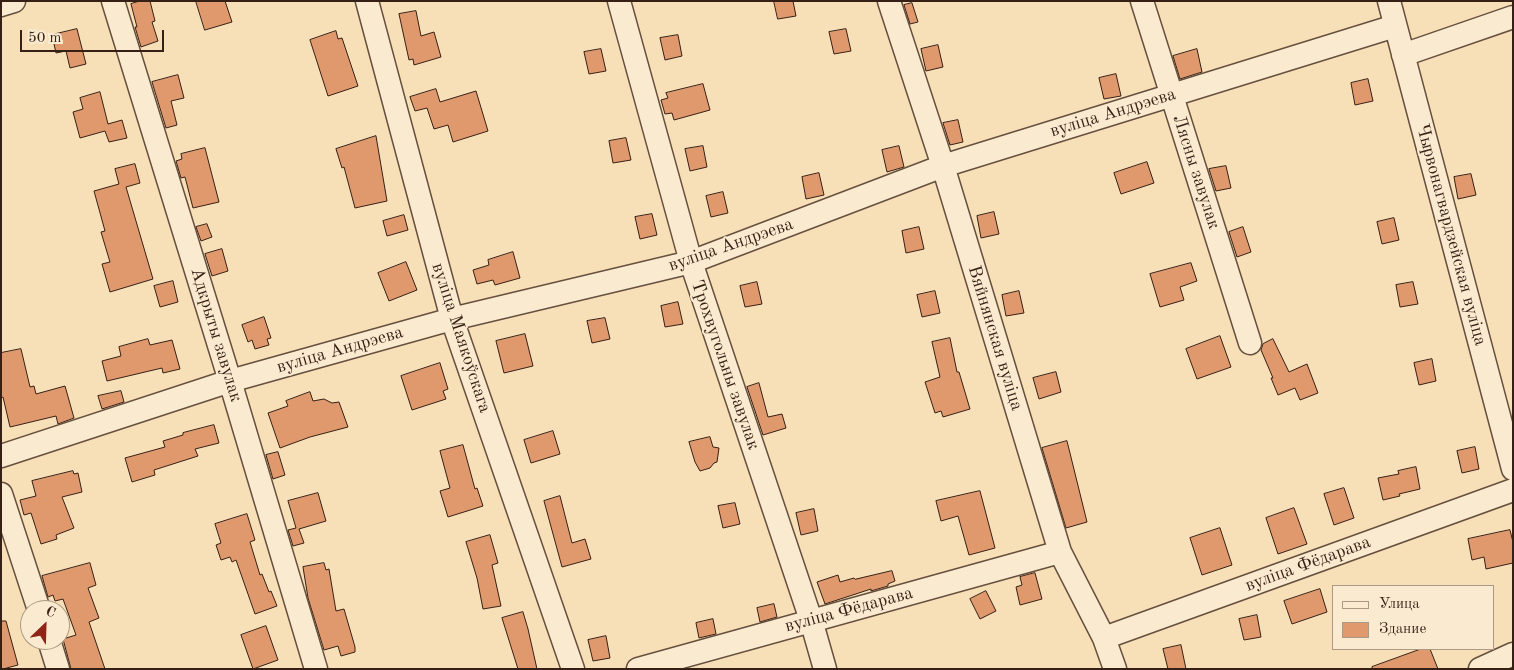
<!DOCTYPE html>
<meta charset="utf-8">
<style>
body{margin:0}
#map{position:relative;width:1514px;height:670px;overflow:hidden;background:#f7e0b7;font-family:"Old Standard TT",serif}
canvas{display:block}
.frame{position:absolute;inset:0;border:2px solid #361f15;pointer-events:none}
.legend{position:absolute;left:1332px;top:585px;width:162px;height:65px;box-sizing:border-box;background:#faebd0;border:1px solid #ac9985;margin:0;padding:6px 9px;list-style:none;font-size:15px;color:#361f15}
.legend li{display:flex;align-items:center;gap:10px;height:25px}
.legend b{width:25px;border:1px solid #ac9985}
.north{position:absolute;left:20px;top:600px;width:50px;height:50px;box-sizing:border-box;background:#faebd0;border:1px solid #ac9985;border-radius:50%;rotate:24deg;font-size:14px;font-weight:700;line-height:20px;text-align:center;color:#361f15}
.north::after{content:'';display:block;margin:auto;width:18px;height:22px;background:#8f2418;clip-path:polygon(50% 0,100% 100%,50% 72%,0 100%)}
.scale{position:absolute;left:20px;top:30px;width:144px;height:22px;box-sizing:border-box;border:2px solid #361f15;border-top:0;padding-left:6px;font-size:15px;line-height:18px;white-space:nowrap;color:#361f15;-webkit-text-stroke:4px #faebd0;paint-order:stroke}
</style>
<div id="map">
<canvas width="1514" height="670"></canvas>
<div class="frame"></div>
<ul class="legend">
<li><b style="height:6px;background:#faebd0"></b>Улица</li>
<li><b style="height:14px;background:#e0996d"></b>Здание</li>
</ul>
<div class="north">С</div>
<div class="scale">50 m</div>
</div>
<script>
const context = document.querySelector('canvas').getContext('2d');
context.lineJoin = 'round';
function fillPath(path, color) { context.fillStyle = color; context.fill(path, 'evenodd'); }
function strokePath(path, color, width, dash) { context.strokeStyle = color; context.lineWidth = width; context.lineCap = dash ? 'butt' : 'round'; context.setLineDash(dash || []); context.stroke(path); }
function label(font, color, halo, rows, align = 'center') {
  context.font = font + ' "Old Standard TT",serif'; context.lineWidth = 4; context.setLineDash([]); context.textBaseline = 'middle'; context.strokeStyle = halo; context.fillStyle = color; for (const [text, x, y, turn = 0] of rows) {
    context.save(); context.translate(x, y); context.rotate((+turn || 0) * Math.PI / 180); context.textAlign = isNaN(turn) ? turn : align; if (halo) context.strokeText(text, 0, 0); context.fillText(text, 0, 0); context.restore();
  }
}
const building = new Path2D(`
 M 140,1 L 150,1 L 155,21 L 152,22 L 158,41 L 141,47 L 135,27 L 137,27 L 131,4 Z
 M 196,1 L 225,1 L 232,22 L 205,30 Z
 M 774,1 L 793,1 L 796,16 L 778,19 Z
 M 912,3 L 918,22 L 910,24 L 904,5 Z
 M 416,11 L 421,36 L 434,32 L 441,57 L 414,65 L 413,59 L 409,60 L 399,14 Z
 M 77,29 L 86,64 L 70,68 L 66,51 L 56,53 L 52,35 Z
 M 846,29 L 851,51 L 834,54 L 829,32 Z
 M 336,31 L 338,39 L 342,38 L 358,86 L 328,96 L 310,40 Z
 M 678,35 L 682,56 L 665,60 L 660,38 Z
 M 938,45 L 943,67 L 926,71 L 921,49 Z
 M 601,49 L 606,71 L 589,74 L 584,52 Z
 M 1197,49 L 1202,72 L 1180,79 L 1173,56 Z
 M 1116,74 L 1121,96 L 1104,99 L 1099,78 Z
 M 178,75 L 184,98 L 171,101 L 177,125 L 166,128 L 152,82 Z
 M 1368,79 L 1373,101 L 1355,105 L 1351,83 Z
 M 703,84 L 710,110 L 674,120 L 672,113 L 665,114 L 661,100 L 668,98 L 666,93 Z
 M 436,89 L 440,102 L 476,91 L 488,131 L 453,142 L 448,125 L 434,129 L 427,108 L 415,111 L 410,97 Z
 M 100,92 L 108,124 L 122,120 L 127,138 L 109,142 L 105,131 L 80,138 L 73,112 L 83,109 L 80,98 Z
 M 958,120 L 963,142 L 950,145 L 943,123 Z
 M 376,136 L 387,201 L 355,208 L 344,167 L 342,168 L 336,149 Z
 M 626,138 L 631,160 L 613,163 L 609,141 Z
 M 703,146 L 707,167 L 690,171 L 685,149 Z
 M 899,146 L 904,167 L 887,172 L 882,150 Z
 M 205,148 L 219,202 L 193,208 L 185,177 L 181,178 L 176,161 L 182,159 L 181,154 Z
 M 1147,162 L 1154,183 L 1121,194 L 1114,173 Z
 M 135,164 L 140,183 L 126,187 L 153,279 L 110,292 L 102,264 L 110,262 L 101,232 L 105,231 L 94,191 L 119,184 L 115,169 Z
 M 1226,166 L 1231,188 L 1216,191 L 1209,169 Z
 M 819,173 L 824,195 L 806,199 L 802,177 Z
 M 1471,174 L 1476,195 L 1458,199 L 1454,177 Z
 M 723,192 L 728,213 L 711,217 L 706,196 Z
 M 994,212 L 999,234 L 981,238 L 977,216 Z
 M 652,214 L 657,235 L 640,239 L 635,217 Z
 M 404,215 L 408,230 L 387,236 L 383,221 Z
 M 1394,218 L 1399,240 L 1382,244 L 1377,222 Z
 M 207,224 L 212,237 L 201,241 L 196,227 Z
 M 919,227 L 924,249 L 906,253 L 902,231 Z
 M 1243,227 L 1251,252 L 1237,257 L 1229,232 Z
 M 222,249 L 228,271 L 212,276 L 205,254 Z
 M 513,252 L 520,278 L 495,285 L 493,280 L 477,284 L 473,270 L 489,265 L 488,260 Z
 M 406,262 L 417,290 L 389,301 L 378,273 Z
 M 1191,263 L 1197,281 L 1180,287 L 1184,300 L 1160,307 L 1150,274 Z
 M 173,281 L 178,302 L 160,307 L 154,286 Z
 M 757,282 L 762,304 L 745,307 L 740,286 Z
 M 1413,282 L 1418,304 L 1400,307 L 1396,285 Z
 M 935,291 L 940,313 L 922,317 L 917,295 Z
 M 1019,291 L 1024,313 L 1006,316 L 1002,295 Z
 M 678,302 L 683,324 L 665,327 L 661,306 Z
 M 264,317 L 271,338 L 267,339 L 269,345 L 255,349 L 252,340 L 248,342 L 242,325 Z
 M 605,318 L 610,339 L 592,343 L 587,321 Z
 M 525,334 L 533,366 L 504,373 L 496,341 Z
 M 1220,336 L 1231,367 L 1197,379 L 1186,349 Z
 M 950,338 L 957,372 L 959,372 L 970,409 L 943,417 L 941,411 L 935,413 L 925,382 L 940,377 L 932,342 Z
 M 148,339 L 150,345 L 172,340 L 180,369 L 163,373 L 162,368 L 107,381 L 102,361 L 121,356 L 119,347 Z
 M 1273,339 L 1289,372 L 1307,364 L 1318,393 L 1300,400 L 1295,388 L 1278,395 L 1271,378 L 1273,378 L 1261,350 L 1263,344 Z
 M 21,349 L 30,387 L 34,386 L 36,394 L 65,386 L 74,418 L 58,424 L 56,416 L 10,427 L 3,397 L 1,398 L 1,353 Z
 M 1432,359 L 1436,381 L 1419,385 L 1414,363 Z
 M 440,363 L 448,389 L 443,391 L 446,399 L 412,410 L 401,376 Z
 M 1056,372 L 1061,392 L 1039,399 L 1033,378 Z
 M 759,383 L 768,417 L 782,414 L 786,428 L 763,435 L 747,387 Z
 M 121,391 L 124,402 L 102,409 L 98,396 Z
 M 310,392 L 313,401 L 324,399 L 332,403 L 339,402 L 348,427 L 310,437 L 280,448 L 268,413 L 288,406 L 286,401 Z
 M 214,425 L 219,443 L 195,449 L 198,456 L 154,470 L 155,475 L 132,482 L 125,458 L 165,447 L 163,441 L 183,435 L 183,433 Z
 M 553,431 L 560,454 L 531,463 L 524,440 Z
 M 710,437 L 713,447 L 719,448 L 717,462 L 714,463 L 710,468 L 700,471 L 695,462 L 689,442 Z
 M 1067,441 L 1087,522 L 1066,528 L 1042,448 Z
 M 463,445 L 475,489 L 477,488 L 483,506 L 448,517 L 440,491 L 450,488 L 440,451 Z
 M 1475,447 L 1479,469 L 1462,473 L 1457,451 Z
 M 278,452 L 285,475 L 273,479 L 266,455 Z
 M 1416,467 L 1420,489 L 1399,494 L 1400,496 L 1383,500 L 1378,478 L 1399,474 L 1398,471 Z
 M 73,471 L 74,474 L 78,473 L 82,492 L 62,497 L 74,528 L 56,535 L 57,539 L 41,544 L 31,513 L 24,515 L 20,500 L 36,496 L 32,481 Z
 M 1344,488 L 1354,518 L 1334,525 L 1324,494 Z
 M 980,491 L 995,548 L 969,555 L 958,516 L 941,521 L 936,501 Z
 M 318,493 L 326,521 L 299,529 L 304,543 L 293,546 L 288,530 L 296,528 L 288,501 Z
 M 560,496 L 572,543 L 585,539 L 591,559 L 562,567 L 544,501 Z
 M 735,503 L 740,524 L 723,528 L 718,506 Z
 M 1294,508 L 1307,544 L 1278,554 L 1266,518 Z
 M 814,509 L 818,531 L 801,535 L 796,513 Z
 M 247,514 L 255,540 L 250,542 L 260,575 L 262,574 L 269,592 L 271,591 L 277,606 L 255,614 L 236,560 L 232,562 L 230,557 L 221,560 L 216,545 L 221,543 L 215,524 Z
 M 1220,528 L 1232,565 L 1202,575 L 1190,538 Z
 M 1510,530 L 1513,542 L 1513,563 L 1486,569 L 1484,557 L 1472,560 L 1468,539 Z
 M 490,535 L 498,563 L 492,565 L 501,606 L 483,609 L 477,578 L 466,542 Z
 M 90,563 L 96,585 L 88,588 L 99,618 L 89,622 L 105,669 L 71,669 L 63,639 L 76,635 L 63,599 L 55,601 L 53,595 L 48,597 L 42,576 Z
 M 324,563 L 326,570 L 329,569 L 336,611 L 344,609 L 355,647 L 355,652 L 341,656 L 338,646 L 324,650 L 308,598 L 303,567 Z
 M 892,571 L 895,581 L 888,584 L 888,586 L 871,591 L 871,589 L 825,604 L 817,582 L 838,575 L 840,582 L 854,578 L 855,579 Z
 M 1035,573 L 1042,599 L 1020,605 L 1016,587 L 1022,585 L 1020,577 Z
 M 1320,589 L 1327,612 L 1292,624 L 1284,601 Z
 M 986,591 L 996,611 L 980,619 L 970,599 Z
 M 774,604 L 777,617 L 760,622 L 757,608 Z
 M 523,612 L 528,629 L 537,669 L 518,669 L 502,618 Z
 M 1257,615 L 1261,637 L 1244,640 L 1239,619 Z
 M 713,619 L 716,634 L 699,638 L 696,623 Z
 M 1,621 L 6,621 L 18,665 L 3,669 L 1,669 Z
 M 266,626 L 278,660 L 253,669 L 241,635 Z
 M 606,636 L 610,658 L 593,661 L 588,640 Z
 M 1181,645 L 1186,669 L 1168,669 L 1163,649 Z
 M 1421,649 L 1430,649 L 1438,669 L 1372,669 L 1372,667 Z`);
const street = new Path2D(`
 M 113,1 L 230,381 L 316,669
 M 367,1 L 452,319 L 573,669
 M 619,1 L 691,262 L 811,620 L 825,669
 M 889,1 L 943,166 L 1060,552 L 1104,638 L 1115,669
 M 1142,1 L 1250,343
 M 1389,1 L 1513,469
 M 1,5 L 14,1
 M 1403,55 L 1513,17
 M 1,456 L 230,381 L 452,319 L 691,262 L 943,166 L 1395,26
 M 1,494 L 39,610
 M 1104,638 L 1513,490
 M 49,640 L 58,669
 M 638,669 L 1060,552
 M 1480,669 L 1513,654`);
const streetNames = [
 ["вуліца Андрэева",1113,113,-17],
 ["Лясны завулак",1196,172,72],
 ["Чырвонагвардзейская вуліца",1451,235,75],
 ["вуліца Андрэева",731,245,-19],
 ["Адкрыты завулак",216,335,73],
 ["вуліца Маякоўскага",461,338,72],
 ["Вяйнянская вуліца",995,338,73],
 ["вуліца Андрэева",340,350,-16],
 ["Трохвугольны завулак",725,365,71],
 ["вуліца Фёдарава",1308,564,-20],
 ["вуліца Фёдарава",849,610,-15]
];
fillPath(building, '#e0996d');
strokePath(building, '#361f15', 1);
strokePath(street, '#664f3e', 25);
strokePath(street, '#faebd0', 22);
label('18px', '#361f15', '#faebd0', streetNames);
</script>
